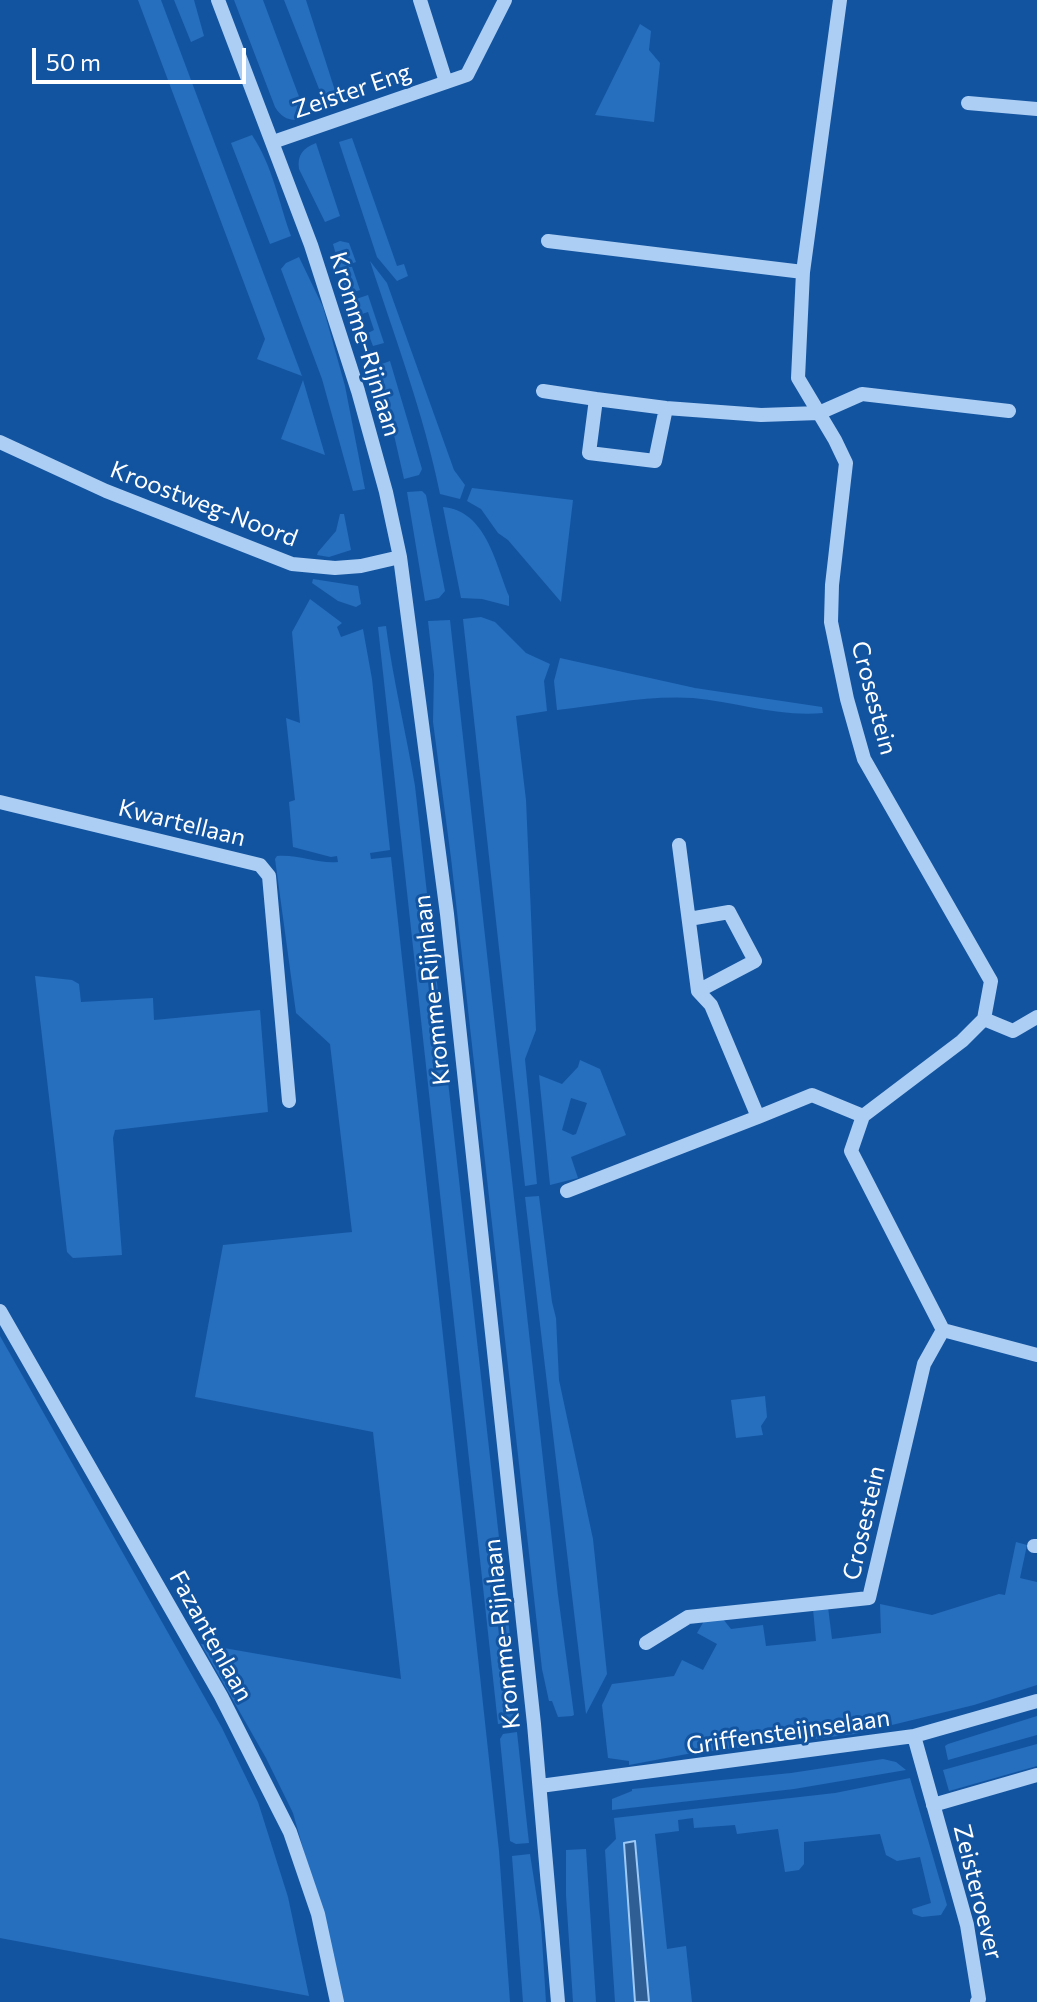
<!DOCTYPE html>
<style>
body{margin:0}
#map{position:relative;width:1037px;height:2002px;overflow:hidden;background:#1354a0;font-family:Commissioner,sans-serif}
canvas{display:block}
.scale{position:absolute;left:32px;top:48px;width:214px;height:36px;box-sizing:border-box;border:4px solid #fff;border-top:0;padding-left:10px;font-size:24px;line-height:28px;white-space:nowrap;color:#fff;-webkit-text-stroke:6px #1354a0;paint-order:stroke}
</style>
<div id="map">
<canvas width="1037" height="2002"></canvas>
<div class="scale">50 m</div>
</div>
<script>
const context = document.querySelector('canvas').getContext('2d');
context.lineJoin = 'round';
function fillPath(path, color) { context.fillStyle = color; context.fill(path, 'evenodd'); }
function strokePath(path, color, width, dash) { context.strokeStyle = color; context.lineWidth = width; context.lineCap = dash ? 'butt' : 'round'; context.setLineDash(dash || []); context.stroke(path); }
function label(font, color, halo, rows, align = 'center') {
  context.font = font + ' Commissioner,sans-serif'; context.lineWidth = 6; context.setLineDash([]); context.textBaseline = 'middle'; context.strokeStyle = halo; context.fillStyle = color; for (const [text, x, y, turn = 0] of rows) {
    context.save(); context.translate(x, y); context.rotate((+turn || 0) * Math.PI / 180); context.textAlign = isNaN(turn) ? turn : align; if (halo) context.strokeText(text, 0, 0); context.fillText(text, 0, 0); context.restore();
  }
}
const green = new Path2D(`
 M 138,0 L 161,0 L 302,376 L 257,359 L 265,339 Z
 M 174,0 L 194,0 L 204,36 L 191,42 Z
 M 234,0 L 263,0 L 307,118 C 292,122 283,120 275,107 Z
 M 284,0 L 306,0 L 338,100 L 325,104 Z
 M 640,24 L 651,31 L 649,50 L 660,63 L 654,122 L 595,115 Z
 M 252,135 C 273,167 278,200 291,236 L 270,244 L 231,143 Z
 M 352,138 L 397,266 L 404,264 L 408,276 L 397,281 L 377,257 L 339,142 Z
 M 316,143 L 340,216 L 325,222 L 299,169 C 297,155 303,148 316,143 Z
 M 340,241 L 349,243 L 356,262 L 351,264 L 360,290 L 347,294 L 333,244 Z
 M 299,257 L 323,307 L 345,386 L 365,489 L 353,491 L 322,379 L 281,269 L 286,263 Z
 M 370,261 L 387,283 L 454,470 L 465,485 L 460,499 L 440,494 C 424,414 395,338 370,261 Z
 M 368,295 L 384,343 L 373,346 L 368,333 L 374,330 L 368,312 L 362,314 L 356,299 Z
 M 390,361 L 422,469 L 419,475 L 404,479 L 394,435 L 368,369 Z
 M 303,380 L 325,455 L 281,439 Z
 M 472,488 L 573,500 L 561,602 L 508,540 L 498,533 L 481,509 L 467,501 Z
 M 422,491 L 426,495 L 445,591 L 439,598 L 425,601 L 407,492 Z
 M 443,507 C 486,511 495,562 509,596 L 509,606 L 482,599 L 461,598 Z
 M 340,514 L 344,514 L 351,550 L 329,557 L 317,555 L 318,552 L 336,531 Z
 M 313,579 L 358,586 L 361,604 L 356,607 L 338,601 L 312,583 Z
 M 310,599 L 342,623 L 337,627 L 341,637 L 363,629 L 372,679 L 390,850 L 370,853 L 371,859 L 391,857 L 499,1851 L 510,2002 L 342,2002 L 320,1908 L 293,1813 L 266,1758 L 201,1644 L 401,1679 L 373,1432 L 195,1397 L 223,1245 L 352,1232 L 330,1044 L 296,1013 L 275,859 L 277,856 C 298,854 318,864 338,862 L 337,856 L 331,857 L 293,847 L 289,802 L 295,800 L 286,718 L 300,723 L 292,632 Z
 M 481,617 L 495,622 L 526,653 L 550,664 L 544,681 L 547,711 L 516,716 L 526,800 L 536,1030 L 525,1059 L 537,1184 L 525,1186 L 463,619 Z
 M 450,620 L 558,1595 L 574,1715 L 572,1716 L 558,1717 L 552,1701 L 549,1701 L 542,1669 L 451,858 L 433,722 L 434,674 L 428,621 Z
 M 386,626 C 393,680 406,732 415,786 L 513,1663 L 515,1722 L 498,1724 L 378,627 Z
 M 560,658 L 695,688 L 822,707 L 823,713 C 778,717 737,702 693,698 C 649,695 601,705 557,710 L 554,681 Z
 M 35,976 L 72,980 L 79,984 L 81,1002 L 153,998 L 154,1020 L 260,1010 L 268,1112 L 115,1130 L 113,1138 L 122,1255 L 73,1258 L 67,1252 Z
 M 580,1060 L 600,1069 L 626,1135 L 571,1157 L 578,1178 L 550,1185 L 539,1075 L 562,1084 L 578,1067 ZM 571,1098 L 587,1103 L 576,1134 L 573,1135 L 562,1130 Z
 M 539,1196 L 552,1302 L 556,1318 L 559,1380 L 593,1539 L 607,1674 L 586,1714 L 525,1197 Z
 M 0,1336 L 222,1728 L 258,1802 L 288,1897 L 309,1996 L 0,1938 Z
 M 765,1396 L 767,1417 L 761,1426 L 763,1435 L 736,1438 L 731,1400 Z
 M 1016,1542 L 1027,1545 L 1020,1578 L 1037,1582 L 1037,1685 L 974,1705 L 855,1734 L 687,1754 L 629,1765 L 629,1761 L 608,1758 L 602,1705 L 612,1684 L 674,1676 L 682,1660 L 703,1670 L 717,1644 L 697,1633 L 704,1621 L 723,1619 L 731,1629 L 763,1625 L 766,1646 L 816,1641 L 813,1609 L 828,1607 L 832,1639 L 881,1633 L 880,1604 L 932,1615 L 999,1594 L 1005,1595 Z
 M 1037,1716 L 1037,1735 L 948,1760 L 945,1746 L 948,1744 Z
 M 517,1732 L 529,1843 L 516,1844 L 510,1841 L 500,1739 L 503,1734 Z
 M 1037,1744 L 1037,1766 L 949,1791 L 943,1770 Z
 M 883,1759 L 896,1762 L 906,1770 L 794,1789 L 612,1810 L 612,1799 L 632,1791 L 632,1789 L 791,1773 Z
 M 910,1778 L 947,1905 L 941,1915 L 922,1917 L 913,1914 L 912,1909 L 931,1903 L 920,1857 L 897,1861 L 886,1855 L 880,1834 L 804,1842 L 804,1864 L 799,1870 L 785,1872 L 778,1829 L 737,1834 L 735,1825 L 694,1828 L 693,1818 L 678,1820 L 679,1831 L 655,1834 L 667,1949 L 686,1946 L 692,2002 L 649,2002 L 635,1841 L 624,1844 L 635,2002 L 615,2002 L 605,1850 L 616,1839 L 614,1818 L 835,1793 Z
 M 586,1849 L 596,2002 L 573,2002 L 566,1895 L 566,1850 Z
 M 530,1854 L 541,1924 L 546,2002 L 523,2002 L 512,1856 Z`);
const water = new Path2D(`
 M 635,1841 L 649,2002 L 635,2002 L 624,1843 Z`);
const minor = new Path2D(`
 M 218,0 L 311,245 L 358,391 L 386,492 L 400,557 L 447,914 L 534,1724 L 558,2002
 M 420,0 L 446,82
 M 840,0 L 803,272 L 798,378 L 835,440 L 846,463 L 832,585 L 831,622 L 847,699 L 864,759 L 991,981 L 984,1019
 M 968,103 L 1037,109
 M 273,142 L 467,75 L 505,0
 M 548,241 L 803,272
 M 543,391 L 596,399
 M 666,408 L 655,461 L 589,453 L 596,399 L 666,408 L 761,415 L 819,413 L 862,394 L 1009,411
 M 0,442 L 106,491 L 292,564 L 335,568 L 361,566 L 400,557
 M 0,802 L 260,865 L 269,876 L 289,1101
 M 689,919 L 729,912 L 755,961 L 698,991
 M 863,1116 L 851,1151 L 943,1330 L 1037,1355
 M 758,1117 L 812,1095 L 863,1116 L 962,1041 L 984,1019 L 1013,1031 L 1037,1017
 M 567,1191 L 758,1117 L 711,1005 L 698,991 L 679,845
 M 0,1311 L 221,1696 L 290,1832 L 318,1914 L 337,2002
 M 1034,1546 L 1037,1546
 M 646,1643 L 688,1617 L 869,1598 L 924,1364 L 943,1330
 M 914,1736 L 967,1925 L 979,1999 L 977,2002
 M 540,1786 L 914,1736 L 1037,1701
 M 933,1805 L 1037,1775`);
const streetNames = [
 ["Zeister Eng",352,91,-19],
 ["Kromme-Rijnlaan",365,344,73],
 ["Kroostweg-Noord",204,504,21],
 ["Crosestein",874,698,75],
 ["Kwartellaan",182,823,14],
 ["Kromme-Rijnlaan",432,990,-96],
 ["Crosestein",864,1523,-77],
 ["Kromme-Rijnlaan",502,1634,-96],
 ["Fazantenlaan",211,1636,61],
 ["Griffensteijnselaan",788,1732,-8],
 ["Zeisteroever",978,1892,76]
];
fillPath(green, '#266fbe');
fillPath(water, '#2f5e95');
strokePath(water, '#9ecaf7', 2);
strokePath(minor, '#accef4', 14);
label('24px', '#fff', '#1354a0', streetNames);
</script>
